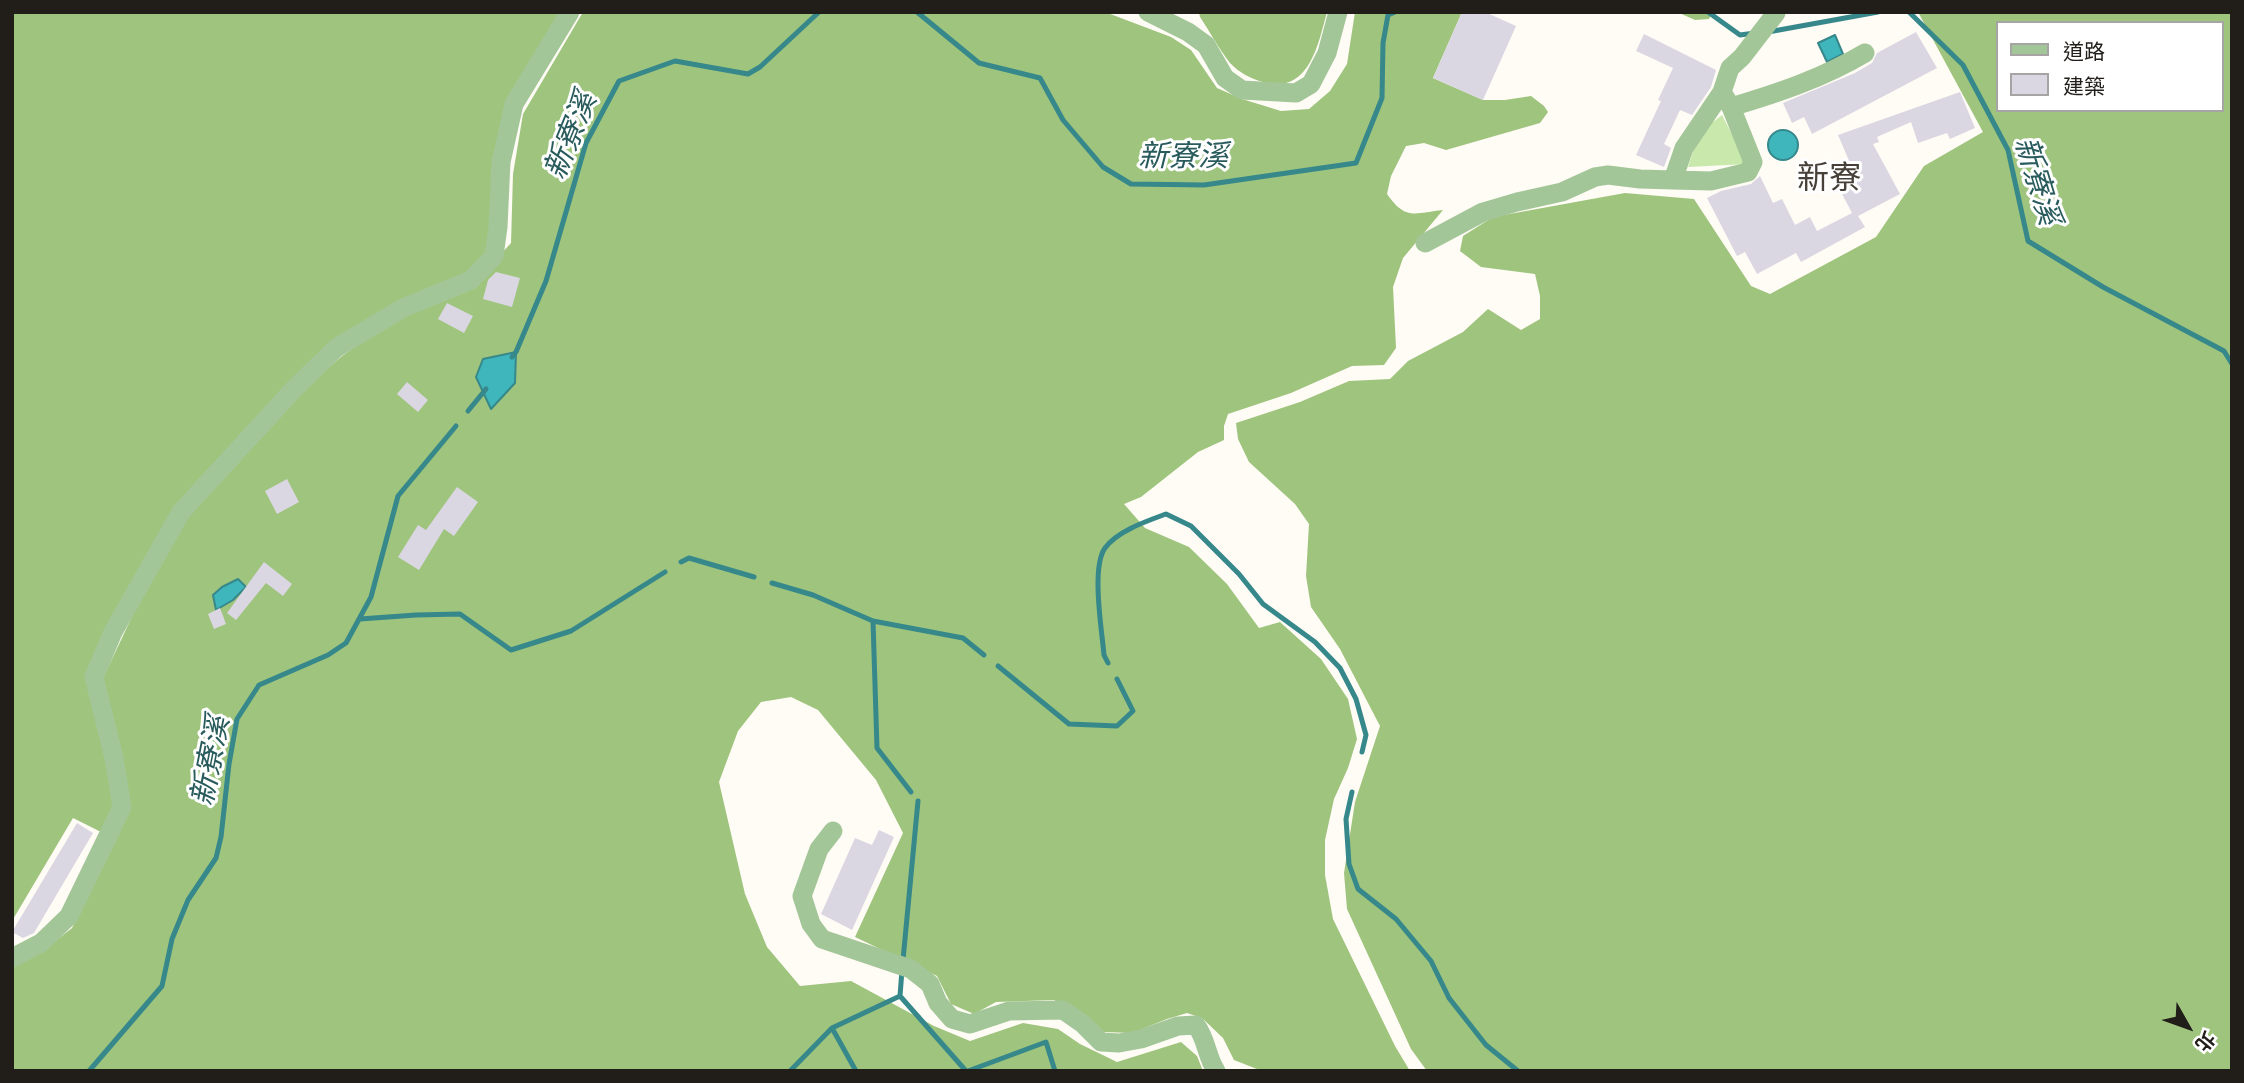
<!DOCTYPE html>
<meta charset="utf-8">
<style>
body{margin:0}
#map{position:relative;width:2244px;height:1083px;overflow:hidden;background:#fffbf5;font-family:"Alegreya Sans","Noto Sans TC",sans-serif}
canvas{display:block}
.frame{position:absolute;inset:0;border:14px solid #211e1a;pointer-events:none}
.legend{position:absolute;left:1996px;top:21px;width:228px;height:91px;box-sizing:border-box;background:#fff;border:2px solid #a6a5a3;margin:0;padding:9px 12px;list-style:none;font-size:21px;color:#211e1a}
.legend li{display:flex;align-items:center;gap:14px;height:35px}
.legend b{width:35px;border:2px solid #a6a5a3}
.north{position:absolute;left:2153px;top:992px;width:70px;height:70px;-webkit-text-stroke:5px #fff;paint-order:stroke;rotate:130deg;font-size:19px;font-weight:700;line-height:28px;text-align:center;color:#211e1a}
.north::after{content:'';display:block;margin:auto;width:24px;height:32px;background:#211e1a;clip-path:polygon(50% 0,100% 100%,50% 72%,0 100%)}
</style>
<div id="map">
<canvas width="2244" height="1083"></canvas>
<div class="frame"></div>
<ul class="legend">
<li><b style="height:9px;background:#a3c698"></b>道路</li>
<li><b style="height:19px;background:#dad7e2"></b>建築</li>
</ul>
<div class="north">北</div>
</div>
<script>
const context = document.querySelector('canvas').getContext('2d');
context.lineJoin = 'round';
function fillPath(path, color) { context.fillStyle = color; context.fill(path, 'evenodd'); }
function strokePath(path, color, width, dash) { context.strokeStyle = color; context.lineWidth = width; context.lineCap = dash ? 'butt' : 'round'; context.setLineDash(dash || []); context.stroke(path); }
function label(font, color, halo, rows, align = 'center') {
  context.font = font + ' "Alegreya Sans","Noto Sans TC",sans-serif'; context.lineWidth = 6; context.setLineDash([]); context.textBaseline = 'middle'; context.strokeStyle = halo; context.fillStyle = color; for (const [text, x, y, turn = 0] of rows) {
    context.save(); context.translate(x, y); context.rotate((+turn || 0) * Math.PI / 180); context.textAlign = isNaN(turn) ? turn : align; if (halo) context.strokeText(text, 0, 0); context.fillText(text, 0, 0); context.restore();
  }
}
const green = new Path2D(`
 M 1722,115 L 1747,164 L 1688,167 L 1699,133 Z`);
const forest = new Path2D(`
 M 12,12 L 563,12 L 511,96 L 488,250 L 467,272 L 335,344 L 177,506 L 88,676 L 115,805 L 103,833 L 73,818 L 12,921 Z
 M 583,12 L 1105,12 L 1171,37 L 1191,50 L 1217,88 L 1242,99 L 1281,111 L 1309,109 L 1330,91 L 1347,64 L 1355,12 L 1462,12 L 1433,78 L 1483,100 L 1505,100 L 1531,96 L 1544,106 L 1548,112 L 1540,123 L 1446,150 L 1424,143 L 1406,146 L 1391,176 L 1387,194 C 1406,221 1414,213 1443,210 L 1403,258 L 1393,287 L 1396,348 L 1384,365 L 1352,366 L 1291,393 L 1228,414 L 1224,426 L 1224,440 L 1198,452 L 1141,497 L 1124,504 L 1145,528 L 1189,547 L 1227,584 L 1259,628 L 1280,622 L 1321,659 L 1348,699 L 1357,739 L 1348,768 L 1334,799 L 1325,840 L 1325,875 L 1333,919 L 1395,1046 L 1410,1071 L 1262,1071 L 1234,1060 L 1223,1038 L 1202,1018 L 1187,1013 L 1167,1019 L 1132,1033 L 1104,1032 L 1054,1000 L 996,1002 L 974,1014 L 951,1004 L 937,976 L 855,937 L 903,833 L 876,780 L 818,710 L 791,697 L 761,702 L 738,731 L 719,782 L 745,894 L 767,947 L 800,986 L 851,981 L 934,1026 L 970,1041 L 1023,1023 L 1058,1029 L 1080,1044 L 1117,1062 L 1181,1042 L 1197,1056 L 1203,1071 L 12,1071 L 12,967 L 43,951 L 72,928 L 127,813 L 103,678 L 139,602 L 189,514 L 304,389 L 342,356 L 394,320 L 466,292 L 511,243 L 513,174 L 523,114 Z
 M 1199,12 L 1327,12 C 1318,45 1309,95 1263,82 C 1249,78 1240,73 1230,63 C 1219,49 1210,32 1200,17 Z
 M 1677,12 L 1713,12 L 1709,19 L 1695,20 Z
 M 1918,12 L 2232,12 L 2232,1071 L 1427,1071 L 1411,1049 L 1347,909 L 1344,873 L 1355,802 L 1380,726 L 1340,649 L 1311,607 L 1306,576 L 1309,524 L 1295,504 L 1249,462 L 1238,439 L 1236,423 L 1300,402 L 1349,381 L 1390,379 L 1408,361 L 1463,332 L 1488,309 L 1521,330 L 1540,319 L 1540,296 L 1535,274 L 1481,267 L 1460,251 L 1463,236 L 1493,217 L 1625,193 L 1694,199 L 1751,286 L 1770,294 L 1876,237 L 1924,166 L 1983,132 ZM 1997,23 L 2221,23 L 2221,110 L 1997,110 Z`);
const water = new Path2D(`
 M 1835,35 L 1843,54 L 1827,62 L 1818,43 Z
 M1768 145a15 15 0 1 1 30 0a15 15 0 1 1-30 0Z
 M 516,352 L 515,383 L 491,409 L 476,377 L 483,359 Z
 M 238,579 L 246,587 L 233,600 L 216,610 L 213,595 L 222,587 Z`);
const stream = new Path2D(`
 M 917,12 L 979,63 L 1040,78 L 1063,120 L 1103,167 L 1131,184 L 1204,185 L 1356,163 L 1382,98 L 1383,43 L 1388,15 L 1395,12
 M 1708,12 L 1740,35 L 1755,33
 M 1909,12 L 1963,65 L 2008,150 L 2028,241 L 2103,287 L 2224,351 L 2232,364
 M 1768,32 L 1878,12
 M 512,357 L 516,352 L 546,281 L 586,143 L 619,81 L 675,61 L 748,74 L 760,67 L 819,12
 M 468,411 L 486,389
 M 681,562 L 689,558 L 754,577
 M 772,583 L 813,595 L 873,621 L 877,748 L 911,792
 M 360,619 L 416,615 L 460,614 L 511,650 L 571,631 L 665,572
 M 873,621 L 963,638 L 984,655
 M 1108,663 L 1104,655 C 1102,631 1091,567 1105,548 C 1117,531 1147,521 1166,514 L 1191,526 L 1239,574 L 1263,604 L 1315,642 L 1340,668 L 1356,699 L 1366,735 L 1362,752
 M 998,666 L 1069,724 L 1117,726 L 1133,711 L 1117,679
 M 1352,792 L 1346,819 L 1349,864 L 1358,889 L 1396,919 L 1431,961 L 1449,998 L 1486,1045 L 1518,1071
 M 903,960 L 918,801
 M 900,996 L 966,1071
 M 832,1028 L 856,1071
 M 89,1071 L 162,986 L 172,939 L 188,900 L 216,858 L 221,837 L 229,764 L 237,719 L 259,685 L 328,655 L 346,643 L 371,597 L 398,496 L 456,426
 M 790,1071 L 832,1028 L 900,996 L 902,970
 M 968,1071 L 1046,1042 L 1055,1071`);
const building = new Path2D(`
 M 1462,12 L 1485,12 L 1516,26 L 1483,100 L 1433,78 Z
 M 1916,32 L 1937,68 L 1812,134 L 1804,117 L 1792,123 L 1783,103 L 1855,73 L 1872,63 L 1877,53 Z
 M 1644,34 L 1716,70 L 1711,87 L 1692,115 L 1680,110 L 1664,144 L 1671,148 L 1664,167 L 1636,155 L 1661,101 L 1658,100 L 1673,68 L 1636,51 Z
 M 1960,92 L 1975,128 L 1950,139 L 1947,133 L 1918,143 L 1911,122 L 1877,137 L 1879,142 L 1873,144 L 1900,194 L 1858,216 L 1865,227 L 1801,262 L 1796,253 L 1757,274 L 1745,252 L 1737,256 L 1707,198 L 1721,191 L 1751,184 L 1760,176 L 1773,203 L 1782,199 L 1795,225 L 1810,217 L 1817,231 L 1852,213 L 1831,173 L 1850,163 L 1838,135 Z
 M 496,272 L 520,278 L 512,307 L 483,299 L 488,280 Z
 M 447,303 L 473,316 L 464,333 L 438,319 Z
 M 407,382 L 428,400 L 418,412 L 397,394 Z
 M 287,479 L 299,502 L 277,514 L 265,491 Z
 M 457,487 L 478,502 L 454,536 L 444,529 L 419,570 L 398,557 L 418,525 L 426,530 Z
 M 264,562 L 292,584 L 283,596 L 266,583 L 236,620 L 227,613 Z
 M 220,608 L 226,624 L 214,629 L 208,614 Z
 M 77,823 L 93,833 L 34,933 L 23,938 L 12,932 Z
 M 879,830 L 894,837 L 852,930 L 821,914 L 855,838 L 872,845 Z`);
const minor = new Path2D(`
 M 1148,12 L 1188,32 L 1206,45 L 1225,78 L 1242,90 L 1296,93 L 1311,84 L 1327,53 L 1338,12
 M 1731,107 C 1778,93 1823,78 1865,53
 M 1673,180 L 1711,181 L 1748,172 L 1753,162 L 1731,107 L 1722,92
 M 1425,243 L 1483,212 L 1517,202 L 1562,192 L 1595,177 L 1608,175 L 1640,179 L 1673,180 L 1684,148 L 1722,92 L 1730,68 L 1742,57 L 1776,13
 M 833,831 L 819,849 L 802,896 L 811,924 L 822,939 L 911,969 L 930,984 L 938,1003 L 952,1019 L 970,1024 L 1009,1011 L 1063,1010 L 1083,1024 L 1101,1042 L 1119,1043 L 1141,1039 L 1178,1026 L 1196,1025 C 1207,1040 1206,1055 1216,1071
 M 12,958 L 41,943 L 69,916 L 122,807 L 114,758 L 94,677 L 113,632 L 181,512 L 294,389 L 336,348 L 403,308 L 471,280 L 494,256 L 498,227 L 501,162 L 514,104 L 570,12`);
const waterNames = [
 ["新寮溪",571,136,-68],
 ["新寮溪",1183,157],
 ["新寮溪",2037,181,73],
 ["新寮溪",211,761,-79]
];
const quarterNames = [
 ["新寮",1829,178]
];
fillPath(green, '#c9e9ac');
fillPath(forest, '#9fc47d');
fillPath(water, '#3fb6bb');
strokePath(water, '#36888b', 2);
strokePath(stream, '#36888b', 5);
fillPath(building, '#dad7e2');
strokePath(minor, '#a3c698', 19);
label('italic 30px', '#295b5d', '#fff', waterNames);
label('32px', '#464038', '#fff', quarterNames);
</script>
